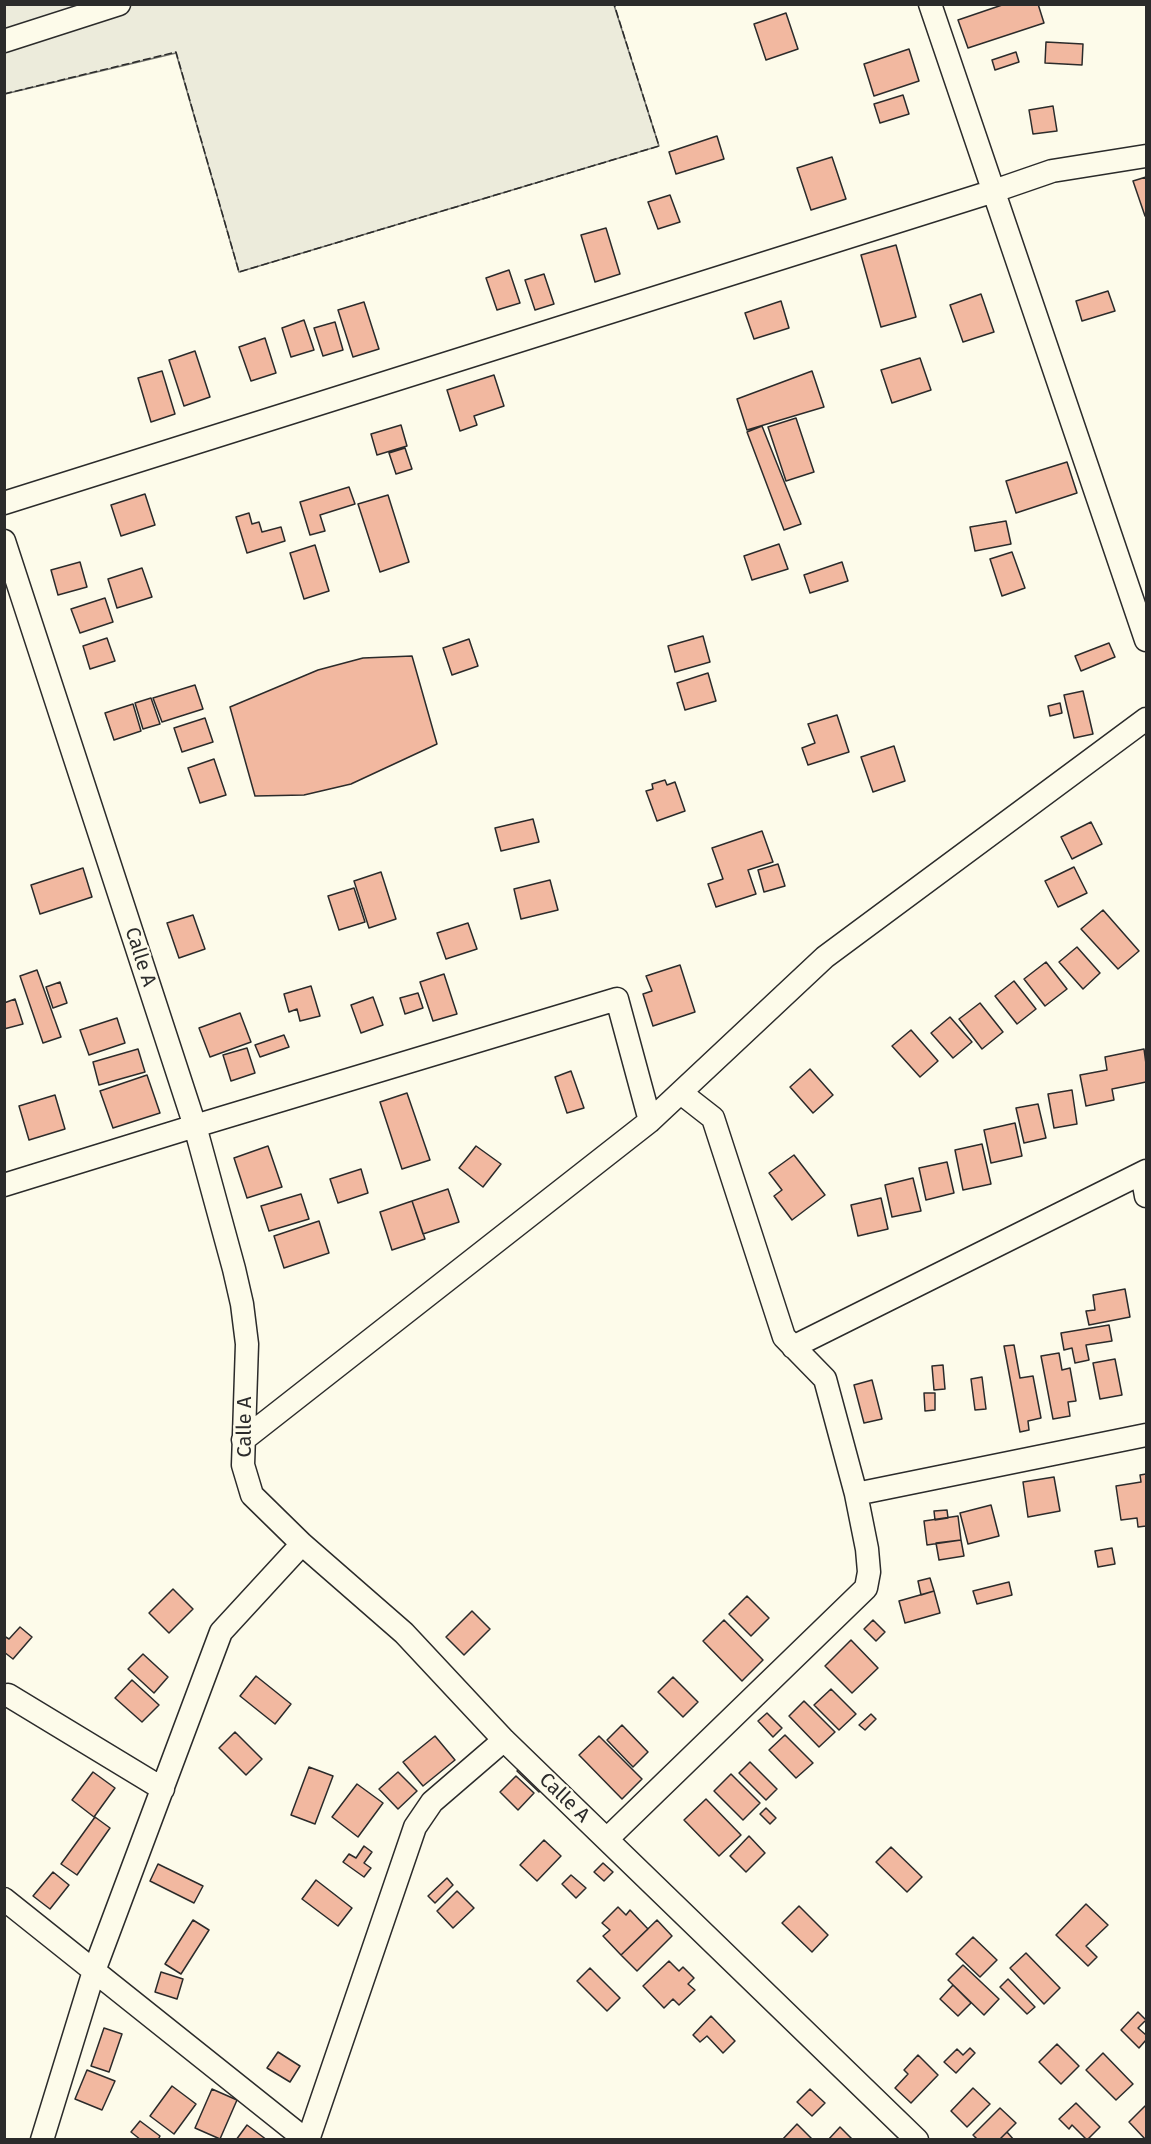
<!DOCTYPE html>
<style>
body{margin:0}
#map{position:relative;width:1151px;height:2144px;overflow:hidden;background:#fdfbea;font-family:"Fira Sans",sans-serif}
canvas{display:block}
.frame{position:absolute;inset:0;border:6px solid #2b2b2b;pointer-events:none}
</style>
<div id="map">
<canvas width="1151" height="2144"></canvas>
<div class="frame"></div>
</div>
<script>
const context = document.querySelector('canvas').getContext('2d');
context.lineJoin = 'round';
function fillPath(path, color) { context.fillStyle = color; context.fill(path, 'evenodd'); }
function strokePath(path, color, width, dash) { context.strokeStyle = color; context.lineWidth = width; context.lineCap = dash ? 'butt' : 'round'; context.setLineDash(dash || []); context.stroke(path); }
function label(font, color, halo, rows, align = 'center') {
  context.font = font + ' "Fira Sans",sans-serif'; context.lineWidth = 4.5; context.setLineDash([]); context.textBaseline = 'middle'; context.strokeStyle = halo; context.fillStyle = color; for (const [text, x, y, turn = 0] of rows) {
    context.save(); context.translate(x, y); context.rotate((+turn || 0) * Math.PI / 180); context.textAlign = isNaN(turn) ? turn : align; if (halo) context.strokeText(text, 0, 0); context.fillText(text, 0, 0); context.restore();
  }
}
const green = new Path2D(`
 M 4,5 L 614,5 L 659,146 L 239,272 L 176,53 L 5,94 Z`);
const building = new Path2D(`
 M 1005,4 L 1038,4 L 1044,23 L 968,48 L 958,20 Z
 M 786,13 L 798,49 L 766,60 L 754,24 Z
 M 1046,42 L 1083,44 L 1082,65 L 1045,63 Z
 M 909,49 L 919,81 L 874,96 L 864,64 Z
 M 1016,52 L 1019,62 L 995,70 L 992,60 Z
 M 903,95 L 909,114 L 880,123 L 874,104 Z
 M 1053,106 L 1057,131 L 1033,134 L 1029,110 Z
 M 717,136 L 724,159 L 676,174 L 669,152 Z
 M 832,157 L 846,199 L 811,210 L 797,168 Z
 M 1146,177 L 1146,215 L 1145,216 L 1133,181 Z
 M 670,195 L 680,222 L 658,229 L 648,202 Z
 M 606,228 L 620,274 L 595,282 L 581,235 Z
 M 896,245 L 916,317 L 881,327 L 861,255 Z
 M 509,270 L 520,303 L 497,310 L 486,278 Z
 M 544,274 L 554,304 L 535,310 L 525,280 Z
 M 1108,291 L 1115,311 L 1082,321 L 1076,301 Z
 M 981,294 L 994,332 L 963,342 L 950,305 Z
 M 781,301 L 789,328 L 754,339 L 745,313 Z
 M 364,302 L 379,349 L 353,357 L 338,310 Z
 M 304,320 L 314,350 L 291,357 L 282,328 Z
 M 335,322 L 343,350 L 323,356 L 314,328 Z
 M 265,338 L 276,373 L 251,381 L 239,347 Z
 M 195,351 L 210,397 L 184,406 L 169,360 Z
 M 920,358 L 931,390 L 892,403 L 881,370 Z
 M 162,371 L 175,414 L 151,422 L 138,378 Z
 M 812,371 L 824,407 L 747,430 L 737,399 Z
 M 494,375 L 504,406 L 474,416 L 477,425 L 460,431 L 447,390 Z
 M 796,418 L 814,472 L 786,481 L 768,427 Z
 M 401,425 L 407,446 L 377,455 L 371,434 Z
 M 762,426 L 801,524 L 784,530 L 747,432 Z
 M 405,448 L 412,469 L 396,474 L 389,453 Z
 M 1067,462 L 1077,493 L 1016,513 L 1006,481 Z
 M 349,487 L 355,504 L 320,515 L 325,531 L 310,535 L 300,502 Z
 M 145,494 L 155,525 L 121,536 L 111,505 Z
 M 388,495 L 409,562 L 380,572 L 358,504 Z
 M 249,513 L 252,524 L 259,522 L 262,532 L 281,527 L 285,541 L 247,553 L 236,517 Z
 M 1006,521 L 1011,544 L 975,551 L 970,527 Z
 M 779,544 L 788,569 L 752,580 L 744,556 Z
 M 315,545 L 329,591 L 304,599 L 290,553 Z
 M 1012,552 L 1025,588 L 1002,596 L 990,559 Z
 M 80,562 L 87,587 L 58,595 L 51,570 Z
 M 842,562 L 848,581 L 810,593 L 804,575 Z
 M 142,568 L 152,597 L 117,608 L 108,579 Z
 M 105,598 L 113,622 L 80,633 L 71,609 Z
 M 703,636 L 710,662 L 675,672 L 668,646 Z
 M 107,638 L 115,661 L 90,669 L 83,646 Z
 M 469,639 L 478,666 L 452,675 L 443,648 Z
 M 1109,643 L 1115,657 L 1081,671 L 1075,656 Z
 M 412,656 L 437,744 L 351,784 L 304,795 L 255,796 L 230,707 L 318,670 L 363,658 Z
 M 708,673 L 716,701 L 685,710 L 677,683 Z
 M 195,685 L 203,709 L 162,722 L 153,698 Z
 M 1083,691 L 1093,734 L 1074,738 L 1064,695 Z
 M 151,698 L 160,724 L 143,729 L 135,703 Z
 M 1060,703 L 1062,713 L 1050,716 L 1048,706 Z
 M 133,704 L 141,731 L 114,740 L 105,713 Z
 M 837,715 L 849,752 L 808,765 L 802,748 L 815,743 L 808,724 Z
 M 205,718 L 213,742 L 182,752 L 174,728 Z
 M 894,746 L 905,781 L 873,792 L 861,757 Z
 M 214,759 L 226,795 L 200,803 L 188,768 Z
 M 665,780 L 667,785 L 675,782 L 685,811 L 657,821 L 646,791 L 653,789 L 652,784 Z
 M 533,819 L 539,842 L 501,851 L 495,828 Z
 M 1091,822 L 1102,844 L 1072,859 L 1061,837 Z
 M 762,831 L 773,862 L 748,870 L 756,894 L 716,907 L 708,884 L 723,879 L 712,848 Z
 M 778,864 L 785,886 L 764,892 L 758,870 Z
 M 1074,867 L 1087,893 L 1058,907 L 1045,881 Z
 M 83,868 L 92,897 L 40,914 L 31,885 Z
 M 381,872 L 396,919 L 369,928 L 354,881 Z
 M 550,880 L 558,910 L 521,919 L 514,889 Z
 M 354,888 L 365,922 L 339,930 L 328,896 Z
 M 1103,910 L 1139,951 L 1118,969 L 1081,929 Z
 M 193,915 L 205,949 L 179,958 L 167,923 Z
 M 468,923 L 477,949 L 446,959 L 437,933 Z
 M 1077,947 L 1100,973 L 1083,989 L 1059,962 Z
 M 1046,962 L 1067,989 L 1045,1006 L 1024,979 Z
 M 680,965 L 695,1012 L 653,1026 L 643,994 L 652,991 L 646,976 Z
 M 37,970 L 61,1037 L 43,1043 L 20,976 Z
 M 444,974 L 457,1014 L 433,1021 L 420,982 Z
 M 1014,981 L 1036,1009 L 1017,1024 L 995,996 Z
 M 60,982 L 67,1003 L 53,1008 L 46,987 Z
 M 311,986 L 320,1016 L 300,1021 L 297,1009 L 289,1012 L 284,994 Z
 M 418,993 L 423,1008 L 405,1014 L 400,998 Z
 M 373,997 L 383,1025 L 361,1033 L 351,1005 Z
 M 15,999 L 23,1024 L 4,1029 L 4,1003 Z
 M 980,1003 L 1003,1032 L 982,1049 L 959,1019 Z
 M 240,1013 L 251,1042 L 210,1057 L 199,1028 Z
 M 950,1017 L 972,1042 L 953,1058 L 931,1033 Z
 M 117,1018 L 125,1043 L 89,1055 L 80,1030 Z
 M 911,1030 L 938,1061 L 920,1077 L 892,1046 Z
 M 284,1035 L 289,1047 L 260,1057 L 255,1045 Z
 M 247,1048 L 255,1073 L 231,1081 L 223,1055 Z
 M 138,1049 L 145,1072 L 99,1085 L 93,1062 Z
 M 1144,1049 L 1146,1064 L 1146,1082 L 1112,1089 L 1114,1100 L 1086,1106 L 1080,1075 L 1107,1070 L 1105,1057 Z
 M 810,1069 L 833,1095 L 813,1113 L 790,1087 Z
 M 571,1071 L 584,1108 L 567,1113 L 555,1077 Z
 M 147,1075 L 160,1113 L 113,1128 L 100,1091 Z
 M 1072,1090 L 1077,1124 L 1054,1128 L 1048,1094 Z
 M 407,1093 L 430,1160 L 402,1169 L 380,1102 Z
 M 55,1095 L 65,1129 L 29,1140 L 19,1106 Z
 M 1038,1104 L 1046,1138 L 1024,1143 L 1016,1108 Z
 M 1015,1123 L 1022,1156 L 991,1163 L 984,1130 Z
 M 982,1144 L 991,1184 L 963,1190 L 955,1150 Z
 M 268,1146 L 282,1187 L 247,1198 L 234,1158 Z
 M 476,1146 L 501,1164 L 483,1187 L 459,1168 Z
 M 794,1155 L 825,1195 L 792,1220 L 774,1196 L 782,1190 L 769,1173 Z
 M 947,1162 L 954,1193 L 926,1200 L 919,1168 Z
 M 361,1169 L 368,1193 L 338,1203 L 330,1179 Z
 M 913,1178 L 921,1211 L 892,1217 L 885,1185 Z
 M 448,1189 L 459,1222 L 423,1234 L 412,1201 Z
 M 301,1194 L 309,1219 L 269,1231 L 261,1206 Z
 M 881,1198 L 888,1229 L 858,1236 L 851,1205 Z
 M 412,1201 L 425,1239 L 392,1250 L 380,1212 Z
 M 319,1221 L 329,1253 L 284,1268 L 274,1236 Z
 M 1125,1289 L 1130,1317 L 1089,1325 L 1086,1311 L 1095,1310 L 1093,1295 Z
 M 1109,1325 L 1112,1341 L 1086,1345 L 1089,1360 L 1075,1363 L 1072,1348 L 1064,1350 L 1061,1333 Z
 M 1014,1345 L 1020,1378 L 1033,1376 L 1041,1418 L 1028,1421 L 1029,1430 L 1020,1432 L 1004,1346 Z
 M 1059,1353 L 1062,1370 L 1070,1368 L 1076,1401 L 1068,1402 L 1070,1416 L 1053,1419 L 1041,1356 Z
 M 1115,1359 L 1122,1395 L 1100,1399 L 1093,1363 Z
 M 943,1365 L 945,1389 L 934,1390 L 932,1366 Z
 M 982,1377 L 986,1409 L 975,1410 L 971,1379 Z
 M 872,1380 L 882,1419 L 864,1423 L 854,1385 Z
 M 924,1393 L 935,1393 L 935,1410 L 925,1411 Z
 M 1146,1474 L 1146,1526 L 1138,1527 L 1137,1518 L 1121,1520 L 1116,1486 L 1141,1482 L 1140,1475 Z
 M 1054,1477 L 1060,1511 L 1028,1517 L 1023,1482 Z
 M 991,1505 L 999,1536 L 968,1544 L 960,1513 Z
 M 947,1510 L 948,1518 L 935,1520 L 934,1511 Z
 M 958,1516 L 961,1540 L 927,1545 L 924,1521 Z
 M 961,1540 L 964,1556 L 939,1560 L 936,1543 Z
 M 1112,1548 L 1115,1564 L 1098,1567 L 1095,1551 Z
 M 930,1578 L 934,1591 L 921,1595 L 918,1581 Z
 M 1009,1582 L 1012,1595 L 977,1604 L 973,1591 Z
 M 173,1589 L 193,1609 L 169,1633 L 149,1613 Z
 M 934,1591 L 940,1613 L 905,1623 L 899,1601 Z
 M 747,1596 L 769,1618 L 751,1636 L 729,1614 Z
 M 472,1611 L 490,1629 L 464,1655 L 446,1637 Z
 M 724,1620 L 763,1660 L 742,1681 L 703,1641 Z
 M 873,1620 L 885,1632 L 876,1641 L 864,1629 Z
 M 20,1627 L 32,1637 L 13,1659 L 4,1652 L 4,1636 L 9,1639 Z
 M 851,1640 L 878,1668 L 852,1693 L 825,1666 Z
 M 143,1654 L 168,1677 L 154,1693 L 128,1669 Z
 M 256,1676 L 291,1704 L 275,1724 L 240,1696 Z
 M 673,1677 L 698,1702 L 683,1717 L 658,1692 Z
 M 132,1680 L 159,1705 L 142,1722 L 115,1698 Z
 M 831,1689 L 856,1714 L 839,1730 L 814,1705 Z
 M 804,1701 L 835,1732 L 819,1747 L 789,1716 Z
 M 767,1713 L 782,1728 L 773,1737 L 758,1721 Z
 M 871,1714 L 876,1719 L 865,1730 L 859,1725 Z
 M 622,1725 L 648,1752 L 633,1767 L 607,1740 Z
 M 235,1732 L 262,1759 L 246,1775 L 219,1748 Z
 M 785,1735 L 813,1763 L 796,1778 L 769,1750 Z
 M 435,1736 L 455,1760 L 423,1786 L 403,1762 Z
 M 599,1736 L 642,1779 L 622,1799 L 579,1755 Z
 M 750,1762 L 777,1789 L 766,1800 L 739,1773 Z
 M 523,1765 L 545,1786 L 539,1792 L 517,1771 Z
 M 309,1767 L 333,1776 L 315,1824 L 291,1815 Z
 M 93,1772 L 115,1788 L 94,1817 L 72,1800 Z
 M 398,1772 L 417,1791 L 398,1809 L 379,1789 Z
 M 731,1774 L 760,1803 L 743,1820 L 714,1791 Z
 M 516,1776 L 534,1793 L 518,1810 L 500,1792 Z
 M 357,1784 L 383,1803 L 358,1837 L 332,1817 Z
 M 706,1799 L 741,1835 L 719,1856 L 684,1820 Z
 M 766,1808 L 776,1818 L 770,1824 L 760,1814 Z
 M 95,1817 L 110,1828 L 77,1875 L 61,1864 Z
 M 749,1836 L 765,1853 L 746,1872 L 730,1856 Z
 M 544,1840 L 561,1856 L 537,1881 L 520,1865 Z
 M 364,1846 L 372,1852 L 364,1863 L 371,1868 L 364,1877 L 343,1862 L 349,1854 L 356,1858 Z
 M 891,1847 L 922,1877 L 907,1892 L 876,1862 Z
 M 603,1863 L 613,1872 L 604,1881 L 594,1872 Z
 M 158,1864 L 203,1886 L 194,1903 L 150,1881 Z
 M 53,1872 L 69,1885 L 50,1909 L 33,1896 Z
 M 571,1875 L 586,1888 L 576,1898 L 562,1884 Z
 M 447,1878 L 453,1885 L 435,1903 L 428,1896 Z
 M 316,1880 L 352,1908 L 338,1926 L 302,1899 Z
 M 457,1891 L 474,1908 L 453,1928 L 437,1911 Z
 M 1086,1904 L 1108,1925 L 1086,1946 L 1097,1957 L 1088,1966 L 1056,1935 Z
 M 799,1906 L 828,1935 L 812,1952 L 782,1923 Z
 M 618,1907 L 626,1915 L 630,1910 L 648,1929 L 621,1955 L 603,1936 L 610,1930 L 602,1923 Z
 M 193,1920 L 209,1930 L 181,1974 L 165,1964 Z
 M 657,1920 L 672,1936 L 637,1971 L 621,1955 Z
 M 973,1937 L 997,1960 L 980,1977 L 956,1954 Z
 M 1026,1953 L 1060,1988 L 1044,2004 L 1010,1968 Z
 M 669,1961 L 679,1971 L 683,1967 L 694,1978 L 688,1984 L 695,1990 L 679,2005 L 673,1999 L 664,2008 L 643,1986 Z
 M 963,1965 L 999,1999 L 984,2015 L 948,1980 Z
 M 590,1968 L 620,1998 L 607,2011 L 577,1981 Z
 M 161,1972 L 183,1979 L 177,1999 L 155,1992 Z
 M 1008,1979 L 1035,2007 L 1027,2014 L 1000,1987 Z
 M 953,1985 L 971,2003 L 958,2016 L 940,1999 Z
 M 1138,2012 L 1146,2020 L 1138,2028 L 1146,2035 L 1146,2040 L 1139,2048 L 1121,2030 Z
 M 711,2016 L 735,2041 L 723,2053 L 707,2036 L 700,2042 L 693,2035 Z
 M 104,2028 L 122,2034 L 109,2072 L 91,2066 Z
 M 1057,2044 L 1079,2066 L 1061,2084 L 1039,2062 Z
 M 970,2048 L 975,2053 L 956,2073 L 944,2062 L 957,2049 L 963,2055 Z
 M 278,2052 L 300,2066 L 290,2082 L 267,2068 Z
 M 1103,2053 L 1133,2084 L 1116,2100 L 1086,2070 Z
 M 918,2055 L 938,2075 L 911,2103 L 895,2088 L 908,2074 L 904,2070 Z
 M 87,2070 L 115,2081 L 102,2110 L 75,2099 Z
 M 172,2086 L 196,2104 L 174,2134 L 150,2116 Z
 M 973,2088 L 990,2104 L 967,2127 L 951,2111 Z
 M 212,2089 L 237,2100 L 220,2139 L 195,2128 Z
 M 810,2089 L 825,2103 L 812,2116 L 797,2102 Z
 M 1076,2103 L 1100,2127 L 1087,2140 L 1072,2125 L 1069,2129 L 1059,2119 Z
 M 1145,2106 L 1146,2108 L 1146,2140 L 1129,2122 Z
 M 1000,2108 L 1016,2123 L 999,2140 L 978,2140 L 973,2135 Z
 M 140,2121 L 160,2136 L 158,2140 L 141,2140 L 131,2132 Z
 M 797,2124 L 813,2140 L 782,2140 Z
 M 247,2125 L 267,2140 L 236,2140 Z
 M 840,2127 L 853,2140 L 828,2140 Z
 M 1007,2132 L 1014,2140 L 999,2140 Z`);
const minor = new Path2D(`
 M 930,4 L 1146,640
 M 4,41 L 119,4
 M 4,503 L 994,191 L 1052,171 L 1146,156
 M 4,541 L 195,1126 L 234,1269 L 242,1304 L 247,1344 L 243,1465 L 252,1495 L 302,1544 L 404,1633 L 504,1740 L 917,2140
 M 1142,1174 L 1146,1196
 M 4,1185 L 195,1126 L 617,999 L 650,1121
 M 793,1347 L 1146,1171
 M 243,1440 L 650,1121 L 825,957 L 1146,719
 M 856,1494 L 1146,1435
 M 8,1695 L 163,1789
 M 607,1839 L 866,1588 L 869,1572 L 867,1549 L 856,1494 L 825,1379 L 784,1337 L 713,1118 L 681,1093
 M 4,1899 L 306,2140
 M 42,2140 L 94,1971 L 221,1632 L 302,1544
 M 308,2140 L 415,1827 L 432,1802 L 504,1740`);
const fence = new Path2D(`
 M 4,94 L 176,52 L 239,272 L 659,146 L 614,4`);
const streetNames = [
 ["Calle A",140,957,72],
 ["Calle A",245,1427,-90],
 ["Calle A",564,1798,44]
];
fillPath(green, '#ecebdb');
strokePath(green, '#74746e', 1.5);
fillPath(building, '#f2b8a0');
strokePath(building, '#2b2b2b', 1.5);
strokePath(minor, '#2b2b2b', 25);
strokePath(minor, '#fdfbea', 22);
strokePath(fence, '#2b2b2b', 1.5, [8, 3]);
label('20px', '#2b2b2b', '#fdfbea', streetNames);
</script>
